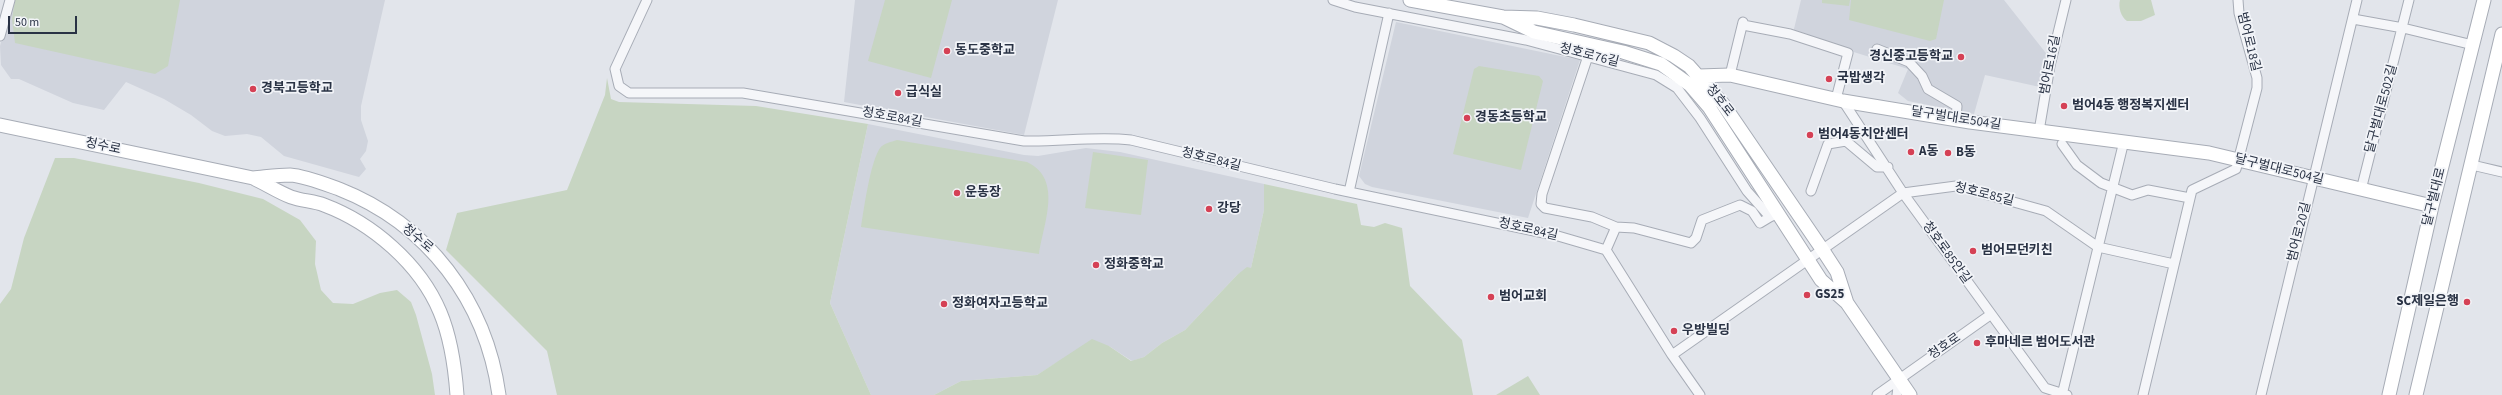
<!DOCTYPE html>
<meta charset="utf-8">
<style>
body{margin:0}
#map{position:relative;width:2502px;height:395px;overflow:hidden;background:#e2e5eb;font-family:"Source Sans 3",sans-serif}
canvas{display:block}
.scale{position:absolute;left:8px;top:16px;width:69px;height:18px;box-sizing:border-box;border:2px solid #293244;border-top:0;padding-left:5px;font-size:12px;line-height:14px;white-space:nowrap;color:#293244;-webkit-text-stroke:3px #f2f4f8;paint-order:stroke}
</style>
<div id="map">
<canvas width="2502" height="395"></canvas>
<div class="scale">50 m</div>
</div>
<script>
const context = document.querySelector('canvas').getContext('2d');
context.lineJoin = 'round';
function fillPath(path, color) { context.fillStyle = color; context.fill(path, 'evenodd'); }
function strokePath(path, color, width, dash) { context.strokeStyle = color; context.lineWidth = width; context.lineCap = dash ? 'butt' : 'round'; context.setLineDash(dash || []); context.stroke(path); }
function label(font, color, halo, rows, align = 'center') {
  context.font = font + ' "Source Sans 3","Noto Sans KR",sans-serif'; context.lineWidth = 3.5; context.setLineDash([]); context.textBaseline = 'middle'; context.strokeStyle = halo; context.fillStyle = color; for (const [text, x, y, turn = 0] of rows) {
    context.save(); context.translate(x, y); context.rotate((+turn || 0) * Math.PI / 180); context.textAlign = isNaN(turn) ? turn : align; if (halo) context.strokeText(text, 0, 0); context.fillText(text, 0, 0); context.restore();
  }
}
const built = new Path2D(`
 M 12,0 L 385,0 L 361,106 L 361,120 L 368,141 L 366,151 L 360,159 L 366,169 L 359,177 L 284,156 L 261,137 L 247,134 L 225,136 L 212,131 L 191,115 L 164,99 L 126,82 L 104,110 L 73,103 L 19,79 L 11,79 L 1,65 L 0,46 Z
 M 855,0 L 1058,0 L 1024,135 L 844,102 Z
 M 1801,0 L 2004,0 L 2049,57 L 2040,87 L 1985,75 L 1974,114 L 1908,101 L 1898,93 L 1908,69 L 1793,33 Z
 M 1396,22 L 1580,60 L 1528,218 L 1372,187 L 1365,184 L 1359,176 Z
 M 868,124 L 1024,155 L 1038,156 L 1086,148 L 1120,152 L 1264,184 L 1264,210 L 1251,268 L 1237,275 L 1185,330 L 1162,343 L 1144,357 L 1132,361 L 1109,346 L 1056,363 L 1037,375 L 961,381 L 934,395 L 871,395 L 830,303 Z`);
const green = new Path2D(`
 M 15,0 L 180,0 L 168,66 L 155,74 L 15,43 L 12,19 Z
 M 885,0 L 952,0 L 931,78 L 868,61 Z
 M 1822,0 L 1850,0 L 1849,6 L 1822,3 Z
 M 1851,0 L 1944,0 L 1936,39 L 1930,41 L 1849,20 Z
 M 2120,0 L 2151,0 L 2155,15 L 2141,21 L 2127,21 C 2121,17 2118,7 2120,0 Z
 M 1479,66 L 1539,76 L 1543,81 L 1521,170 L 1453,154 L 1474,69 Z
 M 607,78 L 611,99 L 619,102 L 756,106 L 868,124 L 830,303 L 871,395 L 557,395 L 547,351 L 446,250 L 457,213 L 567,190 L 605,95 Z
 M 897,140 L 1027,162 C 1063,179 1044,222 1039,254 L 861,227 C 864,209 870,163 880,148 C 884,143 891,142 897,140 Z
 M 1093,152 L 1148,160 L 1141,215 L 1085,208 Z
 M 55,158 L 74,158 L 199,183 L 263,199 L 300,220 L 316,241 L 315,264 L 321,290 L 333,303 L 353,304 L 380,293 L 397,290 L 411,302 L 416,315 L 432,374 L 435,395 L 0,395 L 0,304 L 11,289 L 24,238 Z
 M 1264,184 L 1357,204 L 1361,225 L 1374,227 L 1385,223 L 1402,228 L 1410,286 L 1462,340 L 1473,395 L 934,395 L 961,381 L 1037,375 L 1092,339 L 1109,346 L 1131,361 L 1144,357 L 1162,343 L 1185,330 L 1237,275 L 1247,267 L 1251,268 L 1264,210 Z
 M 1528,376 L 1540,395 L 1496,395 Z`);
const street = new Path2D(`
 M 647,0 L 615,69 L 619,86 L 629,93 L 743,93 L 1024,141 C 1060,142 1096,136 1131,140 L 1335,189 L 1558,236 L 1606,250 L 1672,355 L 1700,395
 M 1333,0 L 1355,7 L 1526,40 L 1656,75 L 1677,88 L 1700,118 L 1747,191 L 1770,217 L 1778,213
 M 2353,19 L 2403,28 L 2473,45
 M 1743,25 L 1790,34 L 1848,53 L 1836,99
 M 0,36 L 10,0
 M 1877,49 L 1909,62 L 1922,76 L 1928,89 L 1957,106 L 1956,119
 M 1588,56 L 1542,194 L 1541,204 L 1545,208 L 1592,217 L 1616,227 L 1634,228 L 1691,243 L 1696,238 L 1702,220 L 1740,205 L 1752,211 L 1760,223 L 1770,217
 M 1730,75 L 1743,22
 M 1843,101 L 1903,193 L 2045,388 L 2067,395
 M 2039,131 L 2050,66 L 2066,0
 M 2062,144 L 2077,165 L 2101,183 L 2132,195 L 2148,190 L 2190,198
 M 2472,165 L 2502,172
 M 2361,190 L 2409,0
 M 1811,191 L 1828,144 L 1846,141 L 1877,167 L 1888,167
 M 1349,192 L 1389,13
 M 1606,250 L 1616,227
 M 1672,355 L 1903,193 L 1956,186 L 2046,211 L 2098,247 L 2174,264
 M 1877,395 L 1990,315
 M 1897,395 L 1899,379
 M 2062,395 L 2124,141
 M 2143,395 L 2192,190 L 2236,169 L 2257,88 L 2257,78 L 2239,13 L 2238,0
 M 2261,395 L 2357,0`);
const secondary = new Path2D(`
 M 1410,0 L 1503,17 L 1537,18 L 1574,25 L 1649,43 L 1674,56 L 1689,66 L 1723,104 L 1822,249 L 1837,272 L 1847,303
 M 1503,17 L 1534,32 L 1623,52 L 1661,64 L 1690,85 L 1709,107 L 1821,280 L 1847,303 L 1910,395
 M 1699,76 L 1730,75 L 1843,101 L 1970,122 L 2209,153 L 2432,206
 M 0,125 L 253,178 C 266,184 278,192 291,197 C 302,201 314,201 324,205 C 372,223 420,264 440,312 C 451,338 455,367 457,395
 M 253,178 C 265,177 278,175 290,175 C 305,176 325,184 339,189 C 428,224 486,301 499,395
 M 2389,395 L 2432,206 L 2484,0
 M 2416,395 L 2502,34`);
const markers = [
 [947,51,4,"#d54155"],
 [1961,57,4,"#d54155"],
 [1829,79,4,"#d54155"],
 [253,89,4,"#d54155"],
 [898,93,4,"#d54155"],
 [2064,106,4,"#d54155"],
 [1467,118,4,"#d54155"],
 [1810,135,4,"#d54155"],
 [1911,152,4,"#d54155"],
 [1948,153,4,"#d54155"],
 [957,193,4,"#d54155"],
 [1209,209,4,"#d54155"],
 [1973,251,4,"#d54155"],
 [1096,265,4,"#d54155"],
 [1807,295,4,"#d54155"],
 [1491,297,4,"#d54155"],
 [2467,302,4,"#d54155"],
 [944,304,4,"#d54155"],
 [1674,331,4,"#d54155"],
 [1977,343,4,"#d54155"]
];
const streetNames = [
 ["범어로18길",2248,42,76],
 ["청호로76길",1589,56,14],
 ["범어로16길",2051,65,-79],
 ["청호로",1719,101,52],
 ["달구벌대로502길",2382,109,-75],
 ["청호로84길",892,118,10],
 ["달구벌대로504길",1956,119,9],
 ["청수로",103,147,12],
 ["청호로84길",1211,160,14],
 ["달구벌대로504길",2279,170,14],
 ["청호로85길",1984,195,14],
 ["달구벌대로",2435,197,-76],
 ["청호로84길",1528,230,13],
 ["범어로20길",2300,232,-76],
 ["청수로",417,239,40],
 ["청호로85안길",1946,253,54],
 ["청호로",1945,347,-35]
];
const poiNames = [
 ["동도중학교",955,51],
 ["경신중고등학교",1953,57,"right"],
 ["국밥생각",1837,79],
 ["경북고등학교",261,89],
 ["급식실",906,93],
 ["범어4동 행정복지센터",2072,106],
 ["경동초등학교",1475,118],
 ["범어4동치안센터",1818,135],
 ["A동",1919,152],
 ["B동",1956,153],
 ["운동장",965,193],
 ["강당",1217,209],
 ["범어모던키친",1981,251],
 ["정화중학교",1104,265],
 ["GS25",1815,295],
 ["범어교회",1499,297],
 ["SC제일은행",2459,302,"right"],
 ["정화여자고등학교",952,304],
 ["우방빌딩",1682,331],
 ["후마네르 범어도서관",1985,343]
];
fillPath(built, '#d0d4dd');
fillPath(green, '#c7d5c2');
strokePath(street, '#a7acb6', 11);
strokePath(secondary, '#a7acb6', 15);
strokePath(street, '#f5f6f9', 9);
strokePath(secondary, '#fff', 13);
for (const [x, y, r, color] of markers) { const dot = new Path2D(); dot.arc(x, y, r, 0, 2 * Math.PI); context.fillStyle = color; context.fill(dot); strokePath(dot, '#f2f4f8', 1.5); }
label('13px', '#293244', '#f2f4f8', streetNames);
label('bold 13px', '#293244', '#f2f4f8', poiNames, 'left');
</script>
